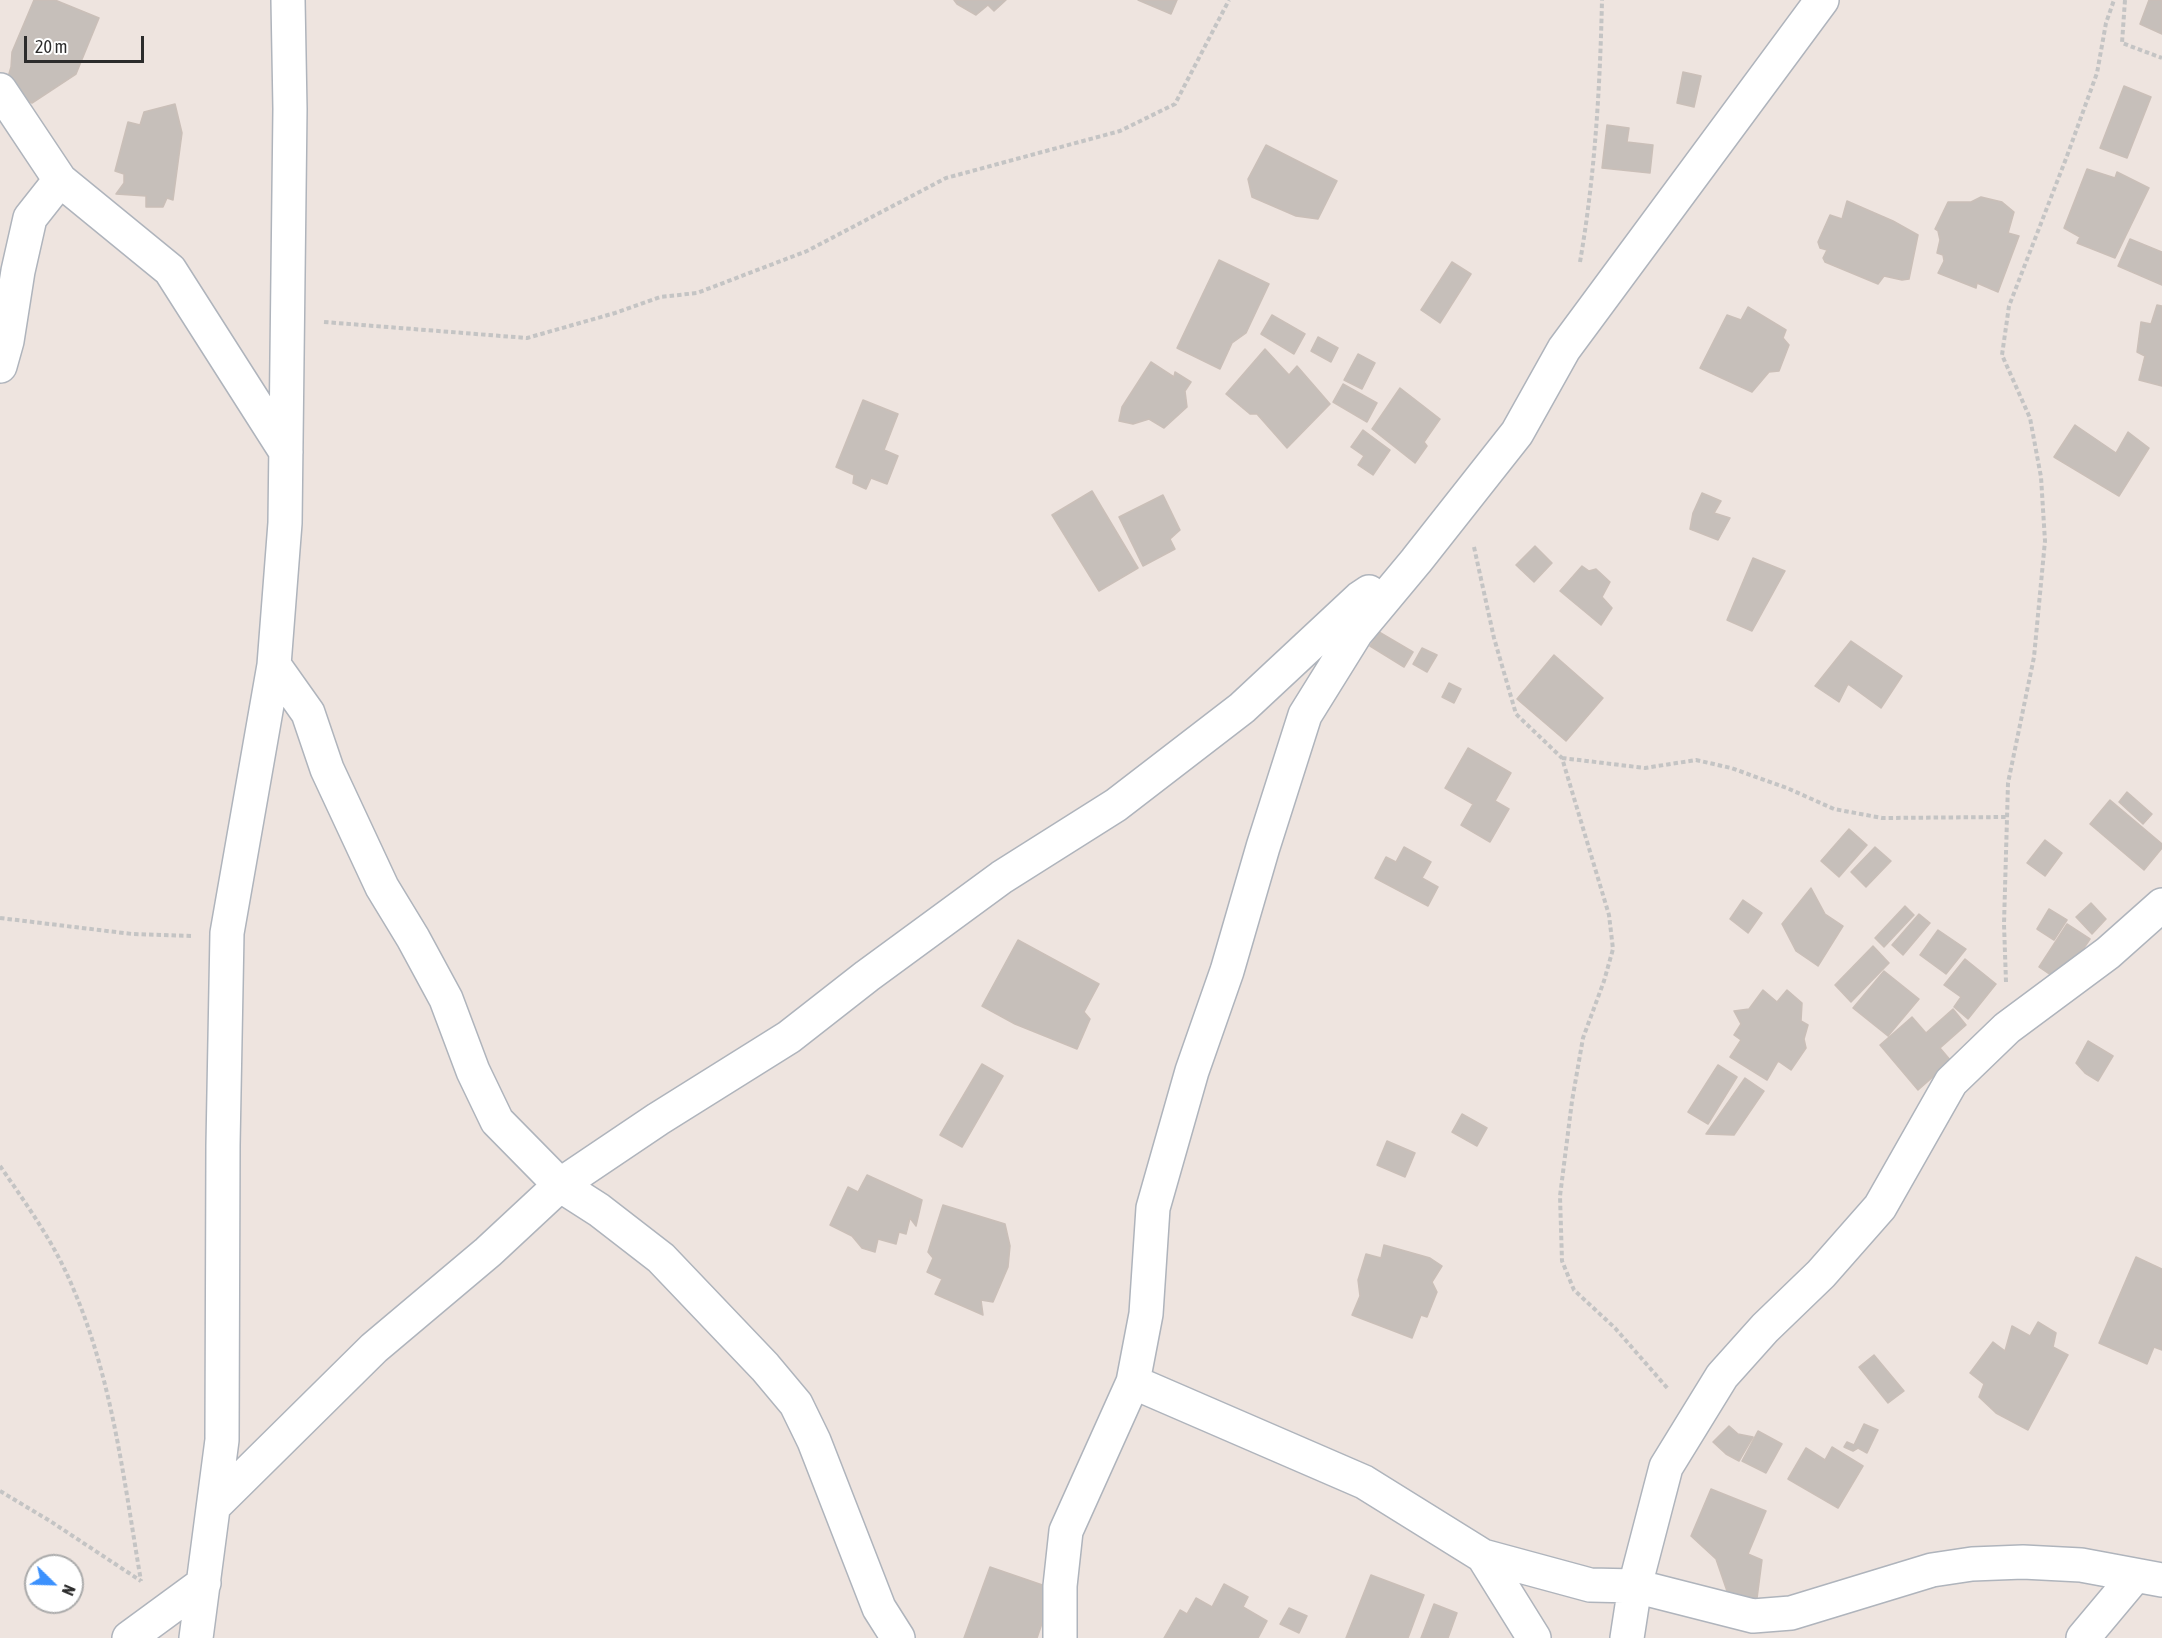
<!DOCTYPE html>
<style>
body{margin:0}
#map{position:relative;width:2162px;height:1638px;overflow:hidden;background:#eee4df;font-family:"Asap Condensed",sans-serif}
canvas{display:block}
.north{position:absolute;left:24px;top:1554px;width:60px;height:60px;box-sizing:border-box;background:#fff;border:2px solid #ababab;border-radius:50%;rotate:113deg;font-size:16px;font-weight:700;line-height:24px;text-align:center;color:#2c2c2c}
.north::after{content:'';display:block;margin:auto;width:21px;height:27px;background:#3c91fd;clip-path:polygon(50% 0,100% 100%,50% 72%,0 100%)}
.scale{position:absolute;left:24px;top:36px;width:120px;height:27px;box-sizing:border-box;border:3px solid #2c2c2c;border-top:0;padding-left:8px;font-size:18px;line-height:21px;white-space:nowrap;color:#2c2c2c;-webkit-text-stroke:4px #fff;paint-order:stroke}
</style>
<div id="map">
<canvas width="2162" height="1638"></canvas>
<div class="north">N</div>
<div class="scale">20 m</div>
</div>
<script>
const context = document.querySelector('canvas').getContext('2d');
context.lineJoin = 'round';
function fillPath(path, color) { context.fillStyle = color; context.fill(path, 'evenodd'); }
function strokePath(path, color, width, dash) { context.strokeStyle = color; context.lineWidth = width; context.lineCap = dash ? 'butt' : 'round'; context.setLineDash(dash || []); context.stroke(path); }
const building = new Path2D(`
 M 34,0 L 55,0 L 99,18 L 76,74 L 32,103 L 5,87 L 11,67 L 12,52 Z
 M 954,0 L 1006,0 L 994,11 L 988,5 L 976,15 L 957,4 Z
 M 1138,0 L 1177,0 L 1171,14 Z
 M 2149,0 L 2162,0 L 2162,34 L 2140,24 Z
 M 1683,72 L 1701,76 L 1694,107 L 1677,103 Z
 M 2124,86 L 2151,97 L 2127,158 L 2100,148 Z
 M 175,104 L 182,133 L 173,200 L 167,198 L 163,207 L 146,207 L 146,196 L 116,194 L 124,183 L 124,174 L 115,171 L 128,122 L 140,125 L 144,112 Z
 M 1607,125 L 1629,128 L 1627,142 L 1653,145 L 1650,173 L 1602,168 Z
 M 1266,145 L 1337,181 L 1318,219 L 1296,216 L 1252,197 L 1248,179 Z
 M 2087,169 L 2115,178 L 2117,172 L 2149,188 L 2115,258 L 2077,243 L 2080,237 L 2064,228 Z
 M 1981,197 L 2002,202 L 2014,212 L 2008,233 L 2019,236 L 1998,292 L 1977,283 L 1976,288 L 1938,273 L 1944,261 L 1943,255 L 1937,253 L 1940,240 L 1938,231 L 1935,229 L 1948,202 L 1971,202 Z
 M 1847,201 L 1893,221 L 1918,235 L 1909,279 L 1902,280 L 1884,276 L 1878,284 L 1825,262 L 1823,258 L 1827,250 L 1820,248 L 1818,242 L 1830,215 L 1842,219 Z
 M 2130,239 L 2162,252 L 2162,285 L 2118,266 Z
 M 1219,260 L 1269,284 L 1246,333 L 1232,343 L 1220,369 L 1177,348 Z
 M 1452,262 L 1471,274 L 1440,323 L 1421,310 Z
 M 2157,305 L 2162,306 L 2162,386 L 2139,380 L 2145,356 L 2137,352 L 2141,322 L 2151,324 Z
 M 1748,307 L 1786,330 L 1783,338 L 1789,345 L 1779,371 L 1769,372 L 1752,392 L 1700,368 L 1727,315 L 1741,320 Z
 M 1272,315 L 1305,334 L 1294,354 L 1261,334 Z
 M 1318,337 L 1338,348 L 1331,362 L 1311,351 Z
 M 1265,349 L 1289,375 L 1297,366 L 1330,404 L 1287,448 L 1257,414 L 1250,414 L 1226,394 Z
 M 1358,354 L 1375,363 L 1362,389 L 1344,380 Z
 M 1151,362 L 1174,377 L 1175,372 L 1191,382 L 1185,391 L 1187,407 L 1164,428 L 1149,419 L 1133,424 L 1119,421 L 1122,407 Z
 M 1343,384 L 1377,403 L 1367,422 L 1333,402 Z
 M 1400,388 L 1440,419 L 1424,442 L 1427,446 L 1415,463 L 1372,429 Z
 M 863,400 L 898,414 L 884,450 L 898,456 L 887,484 L 871,478 L 866,489 L 853,483 L 854,475 L 836,467 Z
 M 2075,425 L 2116,453 L 2128,432 L 2149,448 L 2119,496 L 2054,457 Z
 M 1363,430 L 1390,450 L 1373,475 L 1358,465 L 1364,456 L 1351,447 Z
 M 1092,491 L 1138,568 L 1099,591 L 1052,515 Z
 M 1702,493 L 1721,501 L 1714,513 L 1730,518 L 1718,540 L 1690,529 L 1693,513 Z
 M 1163,495 L 1180,530 L 1170,539 L 1175,549 L 1143,566 L 1119,517 Z
 M 1535,546 L 1552,563 L 1534,582 L 1516,565 Z
 M 1753,558 L 1785,571 L 1752,631 L 1727,620 Z
 M 1582,566 L 1589,571 L 1596,569 L 1610,582 L 1602,597 L 1612,608 L 1601,625 L 1560,591 Z
 M 1379,632 L 1413,652 L 1404,667 L 1370,646 Z
 M 1851,641 L 1902,676 L 1881,708 L 1848,684 L 1839,702 L 1815,686 Z
 M 1422,648 L 1437,655 L 1427,672 L 1413,664 Z
 M 1554,655 L 1603,698 L 1566,741 L 1517,699 Z
 M 1449,683 L 1461,689 L 1454,703 L 1442,697 Z
 M 1468,748 L 1511,773 L 1495,801 L 1509,809 L 1490,842 L 1461,825 L 1473,804 L 1445,788 Z
 M 2127,792 L 2152,814 L 2143,824 L 2119,802 Z
 M 2110,800 L 2162,844 L 2162,848 L 2144,870 L 2090,824 Z
 M 1849,829 L 1867,845 L 1839,877 L 1821,861 Z
 M 2045,840 L 2062,853 L 2045,876 L 2027,863 Z
 M 1404,847 L 1431,862 L 1422,878 L 1438,887 L 1428,906 L 1375,878 L 1386,857 L 1396,862 Z
 M 1875,847 L 1891,861 L 1866,887 L 1851,872 Z
 M 1811,888 L 1825,914 L 1843,926 L 1818,966 L 1796,951 L 1782,924 Z
 M 1743,900 L 1762,913 L 1748,933 L 1730,919 Z
 M 2091,903 L 2106,919 L 2092,934 L 2076,917 Z
 M 1905,906 L 1914,915 L 1884,947 L 1875,938 Z
 M 2049,909 L 2067,920 L 2054,940 L 2037,929 Z
 M 1919,914 L 1930,923 L 1903,955 L 1892,945 Z
 M 2067,924 L 2090,939 L 2061,982 L 2039,967 Z
 M 1938,930 L 1966,949 L 1946,974 L 1920,955 Z
 M 1018,940 L 1099,984 L 1084,1012 L 1090,1019 L 1077,1049 L 1015,1024 L 982,1006 Z
 M 1873,946 L 1889,963 L 1851,1002 L 1835,985 Z
 M 1965,959 L 1996,984 L 1968,1019 L 1954,1007 L 1961,997 L 1944,985 Z
 M 1884,971 L 1919,999 L 1888,1036 L 1853,1008 Z
 M 1763,990 L 1777,1002 L 1787,990 L 1802,1003 L 1801,1021 L 1808,1025 L 1804,1039 L 1806,1048 L 1791,1070 L 1778,1061 L 1767,1080 L 1730,1057 L 1741,1040 L 1734,1035 L 1741,1024 L 1734,1011 L 1749,1009 Z
 M 1953,1009 L 1966,1025 L 1940,1048 L 1951,1061 L 1918,1090 L 1880,1045 L 1912,1017 L 1926,1033 Z
 M 2088,1041 L 2113,1056 L 2098,1081 L 2085,1073 L 2076,1063 Z
 M 982,1064 L 1003,1076 L 962,1147 L 940,1135 Z
 M 1718,1065 L 1737,1077 L 1708,1124 L 1688,1112 Z
 M 1745,1078 L 1764,1091 L 1734,1135 L 1706,1134 Z
 M 1462,1114 L 1487,1128 L 1477,1146 L 1452,1132 Z
 M 1387,1141 L 1415,1153 L 1405,1177 L 1377,1165 Z
 M 867,1175 L 922,1200 L 916,1226 L 910,1218 L 906,1234 L 899,1232 L 896,1244 L 878,1239 L 875,1252 L 862,1248 L 852,1236 L 830,1225 L 848,1187 L 858,1192 Z
 M 943,1205 L 1005,1224 L 1010,1246 L 1008,1267 L 993,1302 L 981,1300 L 983,1315 L 935,1294 L 942,1279 L 927,1272 L 933,1258 L 928,1252 Z
 M 1384,1245 L 1430,1258 L 1442,1266 L 1432,1282 L 1437,1292 L 1427,1317 L 1421,1315 L 1412,1338 L 1352,1315 L 1360,1296 L 1358,1280 L 1366,1254 L 1381,1258 Z
 M 2136,1257 L 2162,1269 L 2162,1350 L 2154,1347 L 2147,1364 L 2099,1343 Z
 M 2038,1322 L 2056,1333 L 2053,1347 L 2068,1355 L 2028,1430 L 1996,1413 L 1979,1397 L 1984,1384 L 1970,1373 L 1993,1342 L 2005,1351 L 2012,1326 L 2030,1336 Z
 M 1874,1355 L 1904,1391 L 1888,1403 L 1859,1367 Z
 M 1864,1424 L 1878,1430 L 1867,1453 L 1858,1448 L 1853,1451 L 1844,1447 L 1847,1442 L 1854,1445 Z
 M 1729,1426 L 1738,1434 L 1753,1437 L 1739,1461 L 1726,1454 L 1713,1442 Z
 M 1758,1431 L 1782,1444 L 1766,1473 L 1742,1461 Z
 M 1832,1447 L 1863,1466 L 1838,1508 L 1788,1479 L 1806,1448 L 1825,1460 Z
 M 1711,1489 L 1766,1511 L 1748,1554 L 1762,1560 L 1756,1606 L 1728,1594 L 1716,1559 L 1691,1536 Z
 M 990,1567 L 1054,1589 L 1037,1638 L 964,1638 Z
 M 1371,1575 L 1424,1595 L 1408,1638 L 1346,1638 Z
 M 1224,1584 L 1248,1597 L 1243,1607 L 1267,1621 L 1258,1638 L 1164,1638 L 1180,1610 L 1187,1614 L 1196,1598 L 1212,1607 Z
 M 1434,1604 L 1457,1613 L 1448,1638 L 1421,1638 Z
 M 1289,1608 L 1307,1616 L 1299,1633 L 1280,1624 Z`);
const path = new Path2D(`
 M 2125,0 L 2122,43 L 2162,58
 M 1580,262 C 1595,175 1600,88 1602,0
 M 324,322 L 527,338 L 615,313 L 660,297 L 697,293 L 807,251 L 946,178 L 1120,131 L 1175,104 L 1229,0
 M 1474,547 L 1494,638 L 1516,714 L 1562,758 L 1609,915 L 1613,949 L 1604,981 L 1583,1038 L 1572,1101 L 1560,1196 L 1562,1261 L 1574,1290 L 1615,1328 L 1669,1390
 M 1562,758 L 1645,768 L 1696,760 L 1731,768 L 1787,788 L 1834,809 L 1882,818 L 2007,817
 M 0,918 L 132,934 L 191,936
 M 2006,982 L 2004,924 L 2008,783 L 2034,657 L 2045,541 L 2041,477 L 2030,418 L 2002,355 L 2009,306 L 2067,156 L 2097,73 L 2106,23 L 2114,0
 M 0,1166 C 27,1205 55,1244 73,1288 C 113,1381 124,1482 141,1581
 M 0,1491 L 50,1521 L 141,1581`);
const minor = new Path2D(`
 M 0,90 L 60,180 L 170,270 L 286,452
 M 0,366 L 7,341 L 18,271 L 30,218 L 60,180
 M 274,665 L 308,713 L 327,769 L 382,887 L 413,938 L 446,999 L 473,1071 L 497,1121 L 560,1185 L 599,1210 L 661,1258 L 765,1367 L 796,1404 L 814,1441 L 879,1608 L 898,1638
 M 1133,1382 L 1364,1482 L 1483,1556 L 1534,1638
 M 214,1506 L 374,1348 L 488,1252 L 560,1185 L 658,1119 L 789,1037 L 867,976 L 1002,877 L 1116,805 L 1242,708 L 1360,598 L 1369,592
 M 1483,1556 L 1590,1585 L 1635,1586 L 1753,1616 L 1791,1613 L 1932,1570 L 1972,1564 L 2023,1562 L 2081,1565 L 2162,1580
 M 129,1638 L 204,1583
 M 196,1638 L 222,1440 L 223,1145 L 227,933 L 274,665 L 285,523 L 290,109 L 288,0
 M 1060,1638 L 1060,1586 L 1066,1531 L 1133,1382 L 1146,1314 L 1153,1208 L 1192,1071 L 1227,971 L 1263,847 L 1305,715 L 1356,633 L 1416,561 L 1517,433 L 1564,349 L 1822,0
 M 1627,1638 L 1635,1586 L 1666,1467 L 1722,1376 L 1765,1328 L 1821,1274 L 1880,1207 L 1951,1082 L 2007,1028 L 2108,953 L 2162,905
 M 2083,1638 L 2135,1576`);
fillPath(building, '#c6bfba');
strokePath(building, '#cabfb8', 1.5);
strokePath(minor, '#afb4bc', 36);
strokePath(path, '#c4c4c4', 4, [4.5, 3]);
strokePath(minor, '#fff', 33);
</script>
